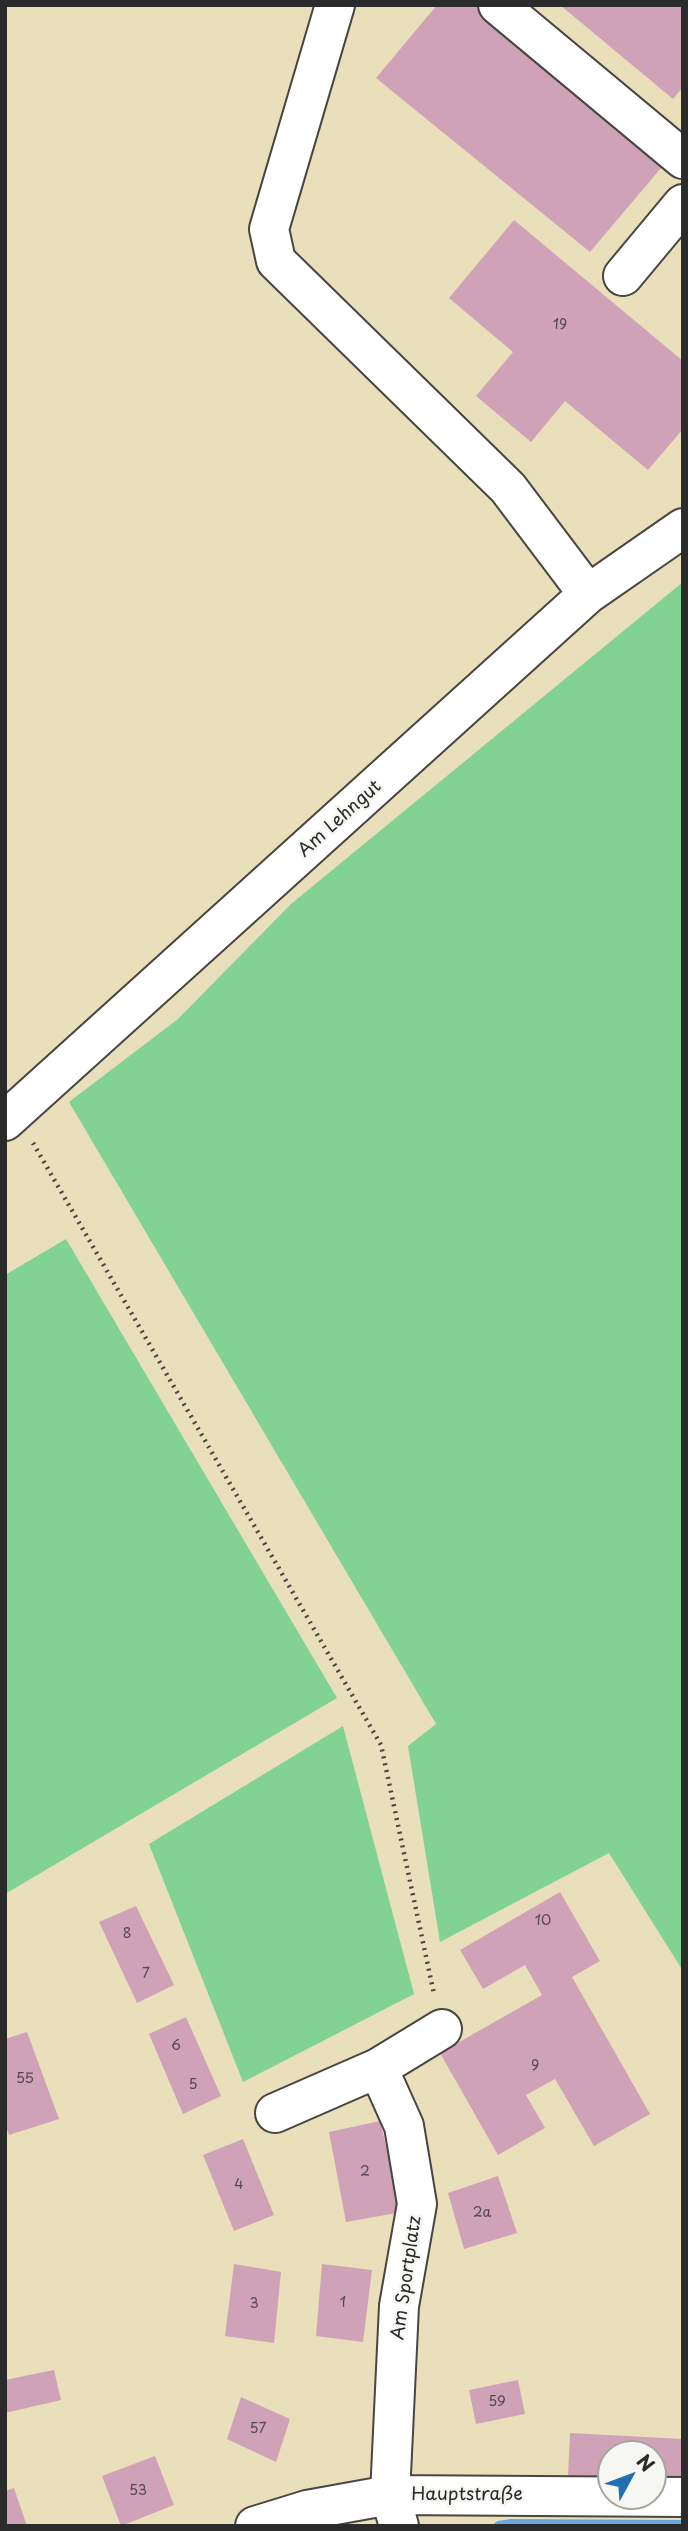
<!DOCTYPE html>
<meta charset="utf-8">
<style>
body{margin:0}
#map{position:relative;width:688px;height:2531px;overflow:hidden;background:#e9dfbb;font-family:"Playpen Sans",sans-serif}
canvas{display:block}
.frame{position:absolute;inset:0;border:7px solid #2b2b2b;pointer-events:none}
.north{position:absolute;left:597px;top:2440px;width:70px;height:70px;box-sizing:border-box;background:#f6f6f2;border:2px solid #a5a5a2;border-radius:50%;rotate:49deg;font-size:19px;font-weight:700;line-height:28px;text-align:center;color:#2b2b2b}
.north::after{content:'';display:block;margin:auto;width:24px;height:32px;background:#1f6fb2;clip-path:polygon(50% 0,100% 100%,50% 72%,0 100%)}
</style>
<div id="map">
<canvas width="688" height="2531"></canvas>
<div class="frame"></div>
<div class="north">N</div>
</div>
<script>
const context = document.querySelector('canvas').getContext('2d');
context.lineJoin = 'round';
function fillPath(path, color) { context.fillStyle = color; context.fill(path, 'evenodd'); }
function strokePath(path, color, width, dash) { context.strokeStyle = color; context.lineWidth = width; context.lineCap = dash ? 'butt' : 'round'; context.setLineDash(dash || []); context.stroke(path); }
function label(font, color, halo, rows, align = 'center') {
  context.font = font + ' "Playpen Sans",sans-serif'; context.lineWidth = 5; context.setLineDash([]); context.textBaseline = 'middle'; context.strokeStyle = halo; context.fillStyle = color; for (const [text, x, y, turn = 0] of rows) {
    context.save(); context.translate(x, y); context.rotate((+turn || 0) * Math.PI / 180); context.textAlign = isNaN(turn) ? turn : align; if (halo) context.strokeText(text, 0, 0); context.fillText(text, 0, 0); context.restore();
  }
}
const green = new Path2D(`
 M 683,582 L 683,1971 L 609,1853 L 440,1942 L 408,1746 L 436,1724 L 69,1102 L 178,1019 L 291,904 Z
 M 66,1239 L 337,1698 L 5,1894 L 5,1275 Z
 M 343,1726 L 414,1994 L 243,2082 L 149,1844 Z`);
const stream = new Path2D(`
 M 499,2526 L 511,2524 L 683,2525`);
const building = new Path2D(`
 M 437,5 L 477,5 L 667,161 L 590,252 L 376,78 Z
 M 560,5 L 683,5 L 683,87 L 673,99 Z
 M 514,220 L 683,361 L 683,429 L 648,470 L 565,401 L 531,442 L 476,396 L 513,352 L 449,298 Z
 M 560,1892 L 600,1961 L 572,1977 L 650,2114 L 594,2146 L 555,2079 L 526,2095 L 545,2128 L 498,2155 L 440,2053 L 542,1995 L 525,1965 L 483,1989 L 460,1950 Z
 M 136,1906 L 174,1985 L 137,2003 L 99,1922 Z
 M 186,2017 L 221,2096 L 183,2114 L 149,2034 Z
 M 27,2032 L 59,2119 L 9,2135 L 5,2124 L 5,2039 Z
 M 380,2121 L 402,2212 L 346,2222 L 329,2132 Z
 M 243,2139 L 274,2215 L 234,2231 L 203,2155 Z
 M 498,2176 L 517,2233 L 464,2249 L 448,2193 Z
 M 234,2264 L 281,2272 L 274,2343 L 225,2336 Z
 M 322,2264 L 372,2270 L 363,2342 L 316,2336 Z
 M 54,2370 L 61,2400 L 5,2413 L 5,2380 Z
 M 518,2380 L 525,2414 L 476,2424 L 469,2390 Z
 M 241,2397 L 290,2419 L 276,2462 L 227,2439 Z
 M 570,2433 L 683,2439 L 683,2479 L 653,2478 L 653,2454 L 611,2454 L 611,2478 L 568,2477 Z
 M 155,2456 L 174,2505 L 121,2526 L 102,2476 Z
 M 14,2488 L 27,2526 L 5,2526 L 5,2491 Z`);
const path = new Path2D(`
 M 33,1143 L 381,1745 L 434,1994`);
const minor = new Path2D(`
 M 335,5 L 269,229 L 276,261 L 508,488 L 588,594
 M 498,5 L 683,159
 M 623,276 L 683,204
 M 5,1121 L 588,594 L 683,528
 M 378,2068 L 404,2126 L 417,2204 L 399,2306 L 390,2495 L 399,2526
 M 275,2113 L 378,2068 L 442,2029
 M 255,2526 L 307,2510 L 390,2495 L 683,2497`);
const numberNames = [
 ["19",560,325],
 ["10",543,1921],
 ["8",127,1934],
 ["7",146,1974],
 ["6",176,2046],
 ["9",535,2066],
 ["55",25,2079],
 ["5",193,2085],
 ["2",365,2172],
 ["4",239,2185],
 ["2a",482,2213],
 ["1",343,2303],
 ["3",254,2304],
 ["59",497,2402],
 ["57",258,2429],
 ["53",138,2491]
];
const streetNames = [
 ["Am Lehngut",340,819,-42],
 ["Am Sportplatz",407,2278,-82],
 ["Hauptstraße",467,2495]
];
fillPath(green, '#81d293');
strokePath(stream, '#6ca9de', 10);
fillPath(building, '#d0a2b8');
strokePath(minor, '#484641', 42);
strokePath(path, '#484641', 4.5, [2, 5]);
strokePath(minor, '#fff', 38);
label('14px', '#54494e', null, numberNames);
label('18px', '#2b2b2b', '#f6f6f2', streetNames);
</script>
